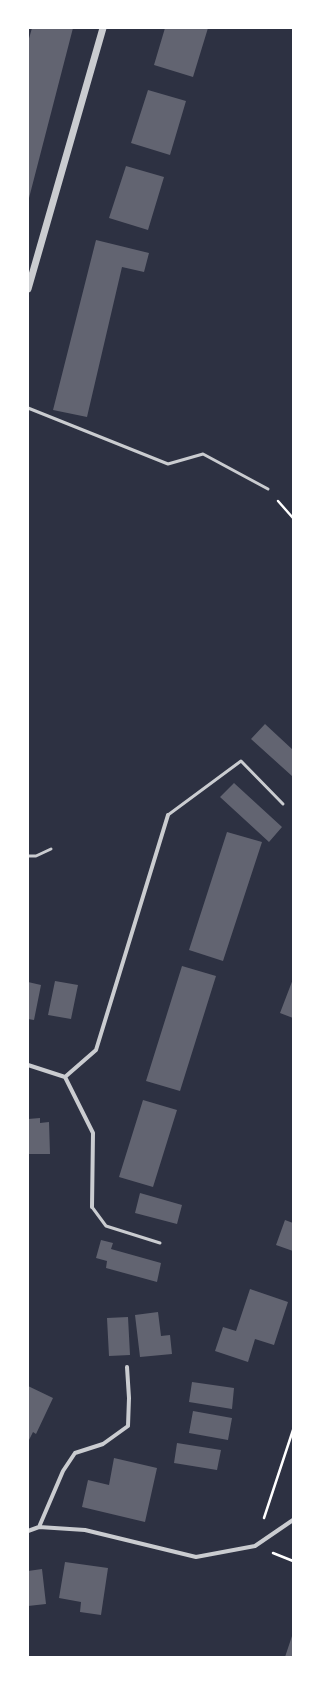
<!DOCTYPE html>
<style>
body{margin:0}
#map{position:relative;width:321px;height:1685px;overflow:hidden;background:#2d3142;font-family:"Golos Text",sans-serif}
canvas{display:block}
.frame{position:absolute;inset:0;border:29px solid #fff;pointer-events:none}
</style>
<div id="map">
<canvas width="321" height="1685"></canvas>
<div class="frame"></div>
</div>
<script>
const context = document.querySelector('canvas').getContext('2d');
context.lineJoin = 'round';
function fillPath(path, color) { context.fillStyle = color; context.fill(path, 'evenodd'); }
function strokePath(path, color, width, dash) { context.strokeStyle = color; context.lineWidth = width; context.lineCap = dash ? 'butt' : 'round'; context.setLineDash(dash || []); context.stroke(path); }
const building = new Path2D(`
 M 32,28 L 73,28 L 29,198 L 28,42 Z
 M 165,28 L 208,28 L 193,77 L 154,65 Z
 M 148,90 L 186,101 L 170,155 L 131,143 Z
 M 126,166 L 164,177 L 148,230 L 109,218 Z
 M 96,240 L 149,253 L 144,272 L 122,267 L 87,417 L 53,410 Z
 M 265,724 L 293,750 L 292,776 L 251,739 Z
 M 234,783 L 282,827 L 269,842 L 220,797 Z
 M 227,832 L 262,842 L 223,961 L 189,950 Z
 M 182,966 L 216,976 L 180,1091 L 146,1081 Z
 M 293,979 L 293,1018 L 280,1013 Z
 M 55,981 L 78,985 L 71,1019 L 48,1015 Z
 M 28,982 L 41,985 L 34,1020 L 28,1019 Z
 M 143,1100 L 177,1110 L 153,1187 L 119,1177 Z
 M 40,1118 L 40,1123 L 49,1122 L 50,1154 L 28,1154 L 28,1119 Z
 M 140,1193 L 182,1205 L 177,1224 L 135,1213 Z
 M 285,1220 L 293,1223 L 293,1251 L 276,1245 Z
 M 101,1240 L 113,1243 L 111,1249 L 161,1263 L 157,1282 L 106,1268 L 107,1261 L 96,1258 Z
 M 250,1289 L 288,1302 L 274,1345 L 255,1339 L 248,1362 L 215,1351 L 223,1327 L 236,1331 Z
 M 158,1312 L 161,1336 L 170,1335 L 172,1354 L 140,1357 L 135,1315 Z
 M 128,1317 L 130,1355 L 109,1356 L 107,1318 Z
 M 192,1382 L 234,1388 L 232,1409 L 189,1402 Z
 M 28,1386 L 53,1398 L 36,1434 L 33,1432 L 28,1442 Z
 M 193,1411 L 232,1418 L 228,1440 L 189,1433 Z
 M 177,1443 L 221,1450 L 217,1470 L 174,1463 Z
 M 114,1458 L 157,1468 L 145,1522 L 82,1507 L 88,1480 L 109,1485 Z
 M 65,1562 L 108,1568 L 101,1615 L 80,1612 L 81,1602 L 59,1598 Z
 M 42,1569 L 46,1604 L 28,1606 L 28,1571 Z
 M 293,1633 L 293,1657 L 285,1657 Z`);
const path = new Path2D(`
 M 278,501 L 293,518
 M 264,1518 L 293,1430
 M 273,1553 L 293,1561`);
const service = new Path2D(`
 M 28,408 L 168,464 L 203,454 L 268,489
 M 168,815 L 241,761 L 283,804
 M 28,856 L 36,856 L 51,849
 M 92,1207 L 106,1226 L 160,1243`);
const minor = new Path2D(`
 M 28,1065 L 65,1077 L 96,1050 L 168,815
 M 65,1077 L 93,1133 L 92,1207
 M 39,1527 L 63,1471 L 75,1453 L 103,1444 L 128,1426 L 129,1398 L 127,1367
 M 28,1531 L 39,1527 L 85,1530 L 196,1557 L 255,1546 L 293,1520`);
const tertiary = new Path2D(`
 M 28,289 L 103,28`);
fillPath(building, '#626471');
strokePath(path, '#fff', 2.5);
strokePath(service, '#caccd0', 3);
strokePath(minor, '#caccd0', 4);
strokePath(tertiary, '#caccd0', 7);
</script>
